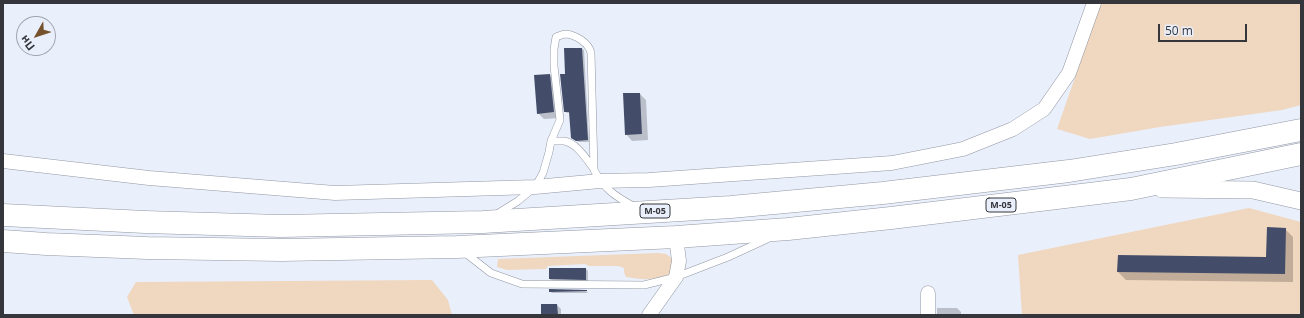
<!DOCTYPE html>
<meta charset="utf-8">
<style>
body{margin:0}
#map{position:relative;width:1304px;height:318px;overflow:hidden;background:#eaeffc;font-family:"Open Sans",sans-serif}
canvas{display:block}
.frame{position:absolute;inset:0;border:4px solid #34363b;pointer-events:none}
.north{position:absolute;left:16px;top:16px;width:40px;height:40px;box-sizing:border-box;background:#eaeffc;border:1px solid #a1a5af;border-radius:50%;rotate:231deg;font-size:11px;font-weight:700;line-height:16px;text-align:center;color:#34363b}
.north::after{content:'';display:block;margin:auto;width:14px;height:18px;background:#77532d;clip-path:polygon(50% 0,100% 100%,50% 72%,0 100%)}
.scale{position:absolute;left:1158px;top:24px;width:89px;height:18px;box-sizing:border-box;border:2px solid #34363b;border-top:0;padding-left:5px;font-size:12px;line-height:14px;white-space:nowrap;color:#34363b;-webkit-text-stroke:3px #eaeffc;paint-order:stroke}
</style>
<div id="map">
<canvas width="1304" height="318"></canvas>
<div class="frame"></div>
<div class="north">Пн</div>
<div class="scale">50 m</div>
</div>
<script>
const context = document.querySelector('canvas').getContext('2d');
context.lineJoin = 'round';
function fillPath(path, color) { context.fillStyle = color; context.fill(path, 'evenodd'); }
function strokePath(path, color, width, dash) { context.strokeStyle = color; context.lineWidth = width; context.lineCap = dash ? 'butt' : 'round'; context.setLineDash(dash || []); context.stroke(path); }
function label(font, color, halo, rows, align = 'center') {
  context.font = font + ' "Open Sans",sans-serif'; context.lineWidth = 4; context.setLineDash([]); context.textBaseline = 'middle'; context.strokeStyle = halo; context.fillStyle = color; for (const [text, x, y, turn = 0] of rows) {
    context.save(); context.translate(x, y); context.rotate((+turn || 0) * Math.PI / 180); context.textAlign = isNaN(turn) ? turn : align; if (halo) context.strokeText(text, 0, 0); context.fillText(text, 0, 0); context.restore();
  }
}
const green = new Path2D(`
 M 1101,3 L 1301,3 L 1301,105 L 1282,110 L 1160,127 L 1090,139 L 1057,129 Z
 M 1249,208 L 1301,222 L 1301,315 L 1022,315 L 1018,255 Z
 M 658,253 L 666,254 L 673,259 L 674,272 C 659,281 642,280 626,277 L 624,272 L 624,268 L 618,266 L 589,266 L 585,264 L 548,266 L 546,269 L 507,270 L 497,267 L 498,259 Z
 M 432,280 L 448,300 L 452,315 L 134,315 L 127,297 L 136,282 Z`);
const shadow = new Path2D(`
 M 582,49 L 584,50 L 589,142 L 579,142 L 574,140 L 570,113 L 567,113 L 565,111 Z
 M 550,75 L 556,82 L 560,118 L 544,119 L 538,113 Z
 M 640,94 L 646,100 L 648,140 L 632,141 L 626,134 Z
 M 1285,229 L 1293,237 L 1293,282 L 1126,280 L 1118,272 L 1267,258 Z
 M 586,269 L 588,271 L 588,281 L 552,281 L 550,279 Z
 M 550,291 L 586,291 L 588,293 L 552,293 Z
 M 557,305 L 561,309 L 561,315 L 542,315 Z
 M 937,308 L 957,308 L 961,312 L 961,315 L 937,315 Z`);
const building = new Path2D(`
 M 564,48 L 582,48 L 588,140 L 576,141 L 571,138 L 569,112 L 564,112 L 560,74 L 565,74 Z
 M 550,74 L 554,112 L 537,114 L 534,75 Z
 M 623,93 L 640,93 L 642,134 L 625,135 Z
 M 1267,227 L 1286,228 L 1285,274 L 1117,272 L 1118,255 L 1266,257 Z
 M 549,268 L 586,268 L 586,280 L 549,279 Z
 M 549,289 L 587,290 L 587,291 L 549,292 Z
 M 541,304 L 557,304 L 558,315 L 541,315 Z`);
const service = new Path2D(`
 M 551,141 C 555,141 560,141 564,141 C 577,143 586,159 594,169
 M 497,214 L 518,201 L 535,187 L 543,173 L 549,152 L 551,141 L 560,120 L 554,66 L 554,49 L 556,37 C 559,36 563,34 566,34 C 576,35 589,43 591,53 L 594,170 C 604,189 615,196 633,206
 M 464,252 L 491,273 L 522,284 L 644,285 L 676,277 L 728,257 L 767,239`);
const minor = new Path2D(`
 M 3,161 L 149,178 L 335,193 L 535,187 L 600,181 L 649,180 L 892,163 L 963,149 L 1013,129 L 1044,109 L 1069,73 L 1094,3
 M 928,293 L 928,315
 M 649,315 L 676,277 L 679,261 L 676,237`);
const tertiary = new Path2D(`
 M 1162,189 L 1253,190 L 1301,201`);
const trunk = new Path2D(`
 M 3,215 L 145,222 L 281,226 L 483,222 L 731,207 L 883,193 L 1069,171 L 1176,154 L 1301,130
 M 3,241 L 46,244 L 147,248 L 281,250 L 457,247 L 676,237 L 788,229 L 891,218 L 1131,189 L 1301,154`);
const shields = [
 [1001,205,30],
 [655,211,30]
];
const shieldNames = [
 ["М-05",1001,205],
 ["М-05",655,211]
];
fillPath(green, '#f0d7bf');
fillPath(shadow, '#0003');
fillPath(building, '#434d69');
strokePath(service, '#9297a2', 8);
strokePath(minor, '#9297a2', 15);
strokePath(tertiary, '#9297a2', 18);
strokePath(trunk, '#9297a2', 23);
strokePath(service, '#fff', 7);
strokePath(minor, '#fff', 14);
strokePath(tertiary, '#fff', 17);
strokePath(trunk, '#fff', 22);
for (const [x, y, w] of shields) { const box = new Path2D(); box.roundRect(x - w / 2, y - 7, w, 14, 3); context.fillStyle = '#eaeffc'; context.fill(box); strokePath(box, '#34363b', 1); }
label('bold 9px', '#34363b', null, shieldNames);
</script>
